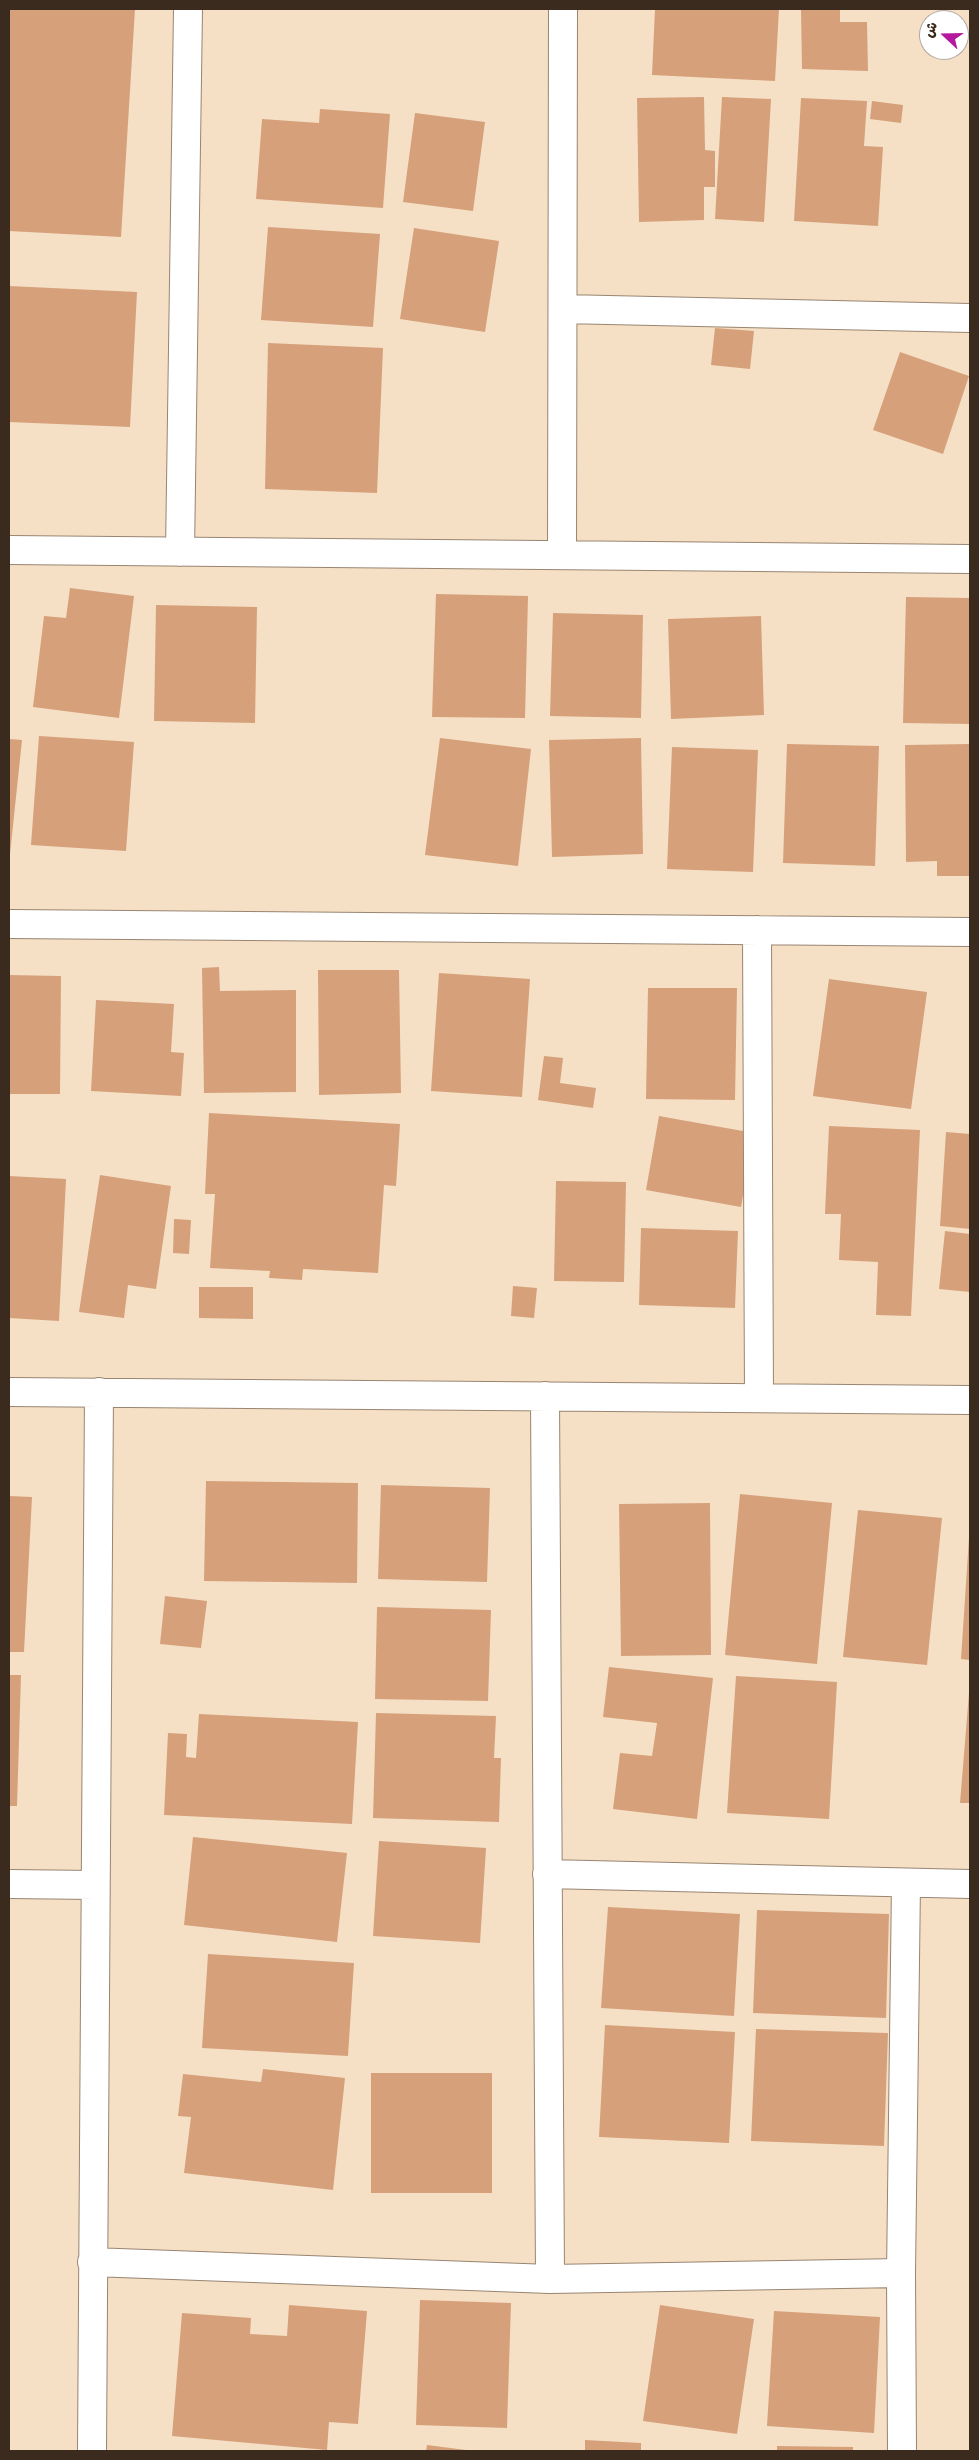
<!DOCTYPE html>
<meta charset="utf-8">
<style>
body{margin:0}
#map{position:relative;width:979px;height:2460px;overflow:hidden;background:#f5e0c5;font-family:"Comic Neue","Playpen Sans Arabic",sans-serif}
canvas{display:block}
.frame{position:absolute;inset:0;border:10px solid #3b2a1e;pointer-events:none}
.north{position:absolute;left:919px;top:10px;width:50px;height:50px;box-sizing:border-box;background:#fff;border:1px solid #b1aaa5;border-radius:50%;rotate:291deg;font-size:14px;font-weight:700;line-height:20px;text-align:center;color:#3b2a1e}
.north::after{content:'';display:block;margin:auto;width:18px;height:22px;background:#b5179e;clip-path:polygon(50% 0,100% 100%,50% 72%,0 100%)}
</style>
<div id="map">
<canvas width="979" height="2460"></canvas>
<div class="frame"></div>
<div class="north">ش</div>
</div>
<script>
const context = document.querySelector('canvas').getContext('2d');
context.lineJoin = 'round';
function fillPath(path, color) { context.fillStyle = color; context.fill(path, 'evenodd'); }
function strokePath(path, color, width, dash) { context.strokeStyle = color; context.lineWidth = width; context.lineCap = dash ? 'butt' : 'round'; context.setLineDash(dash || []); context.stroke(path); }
const building = new Path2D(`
 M 9,9 L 135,9 L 121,237 L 9,231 Z
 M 655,9 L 779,9 L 775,81 L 652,75 Z
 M 801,9 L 840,9 L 840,22 L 867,22 L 868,71 L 802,69 Z
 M 704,97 L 705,150 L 715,151 L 715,187 L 704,187 L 704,220 L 639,222 L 637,98 Z
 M 722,97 L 771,99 L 764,222 L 715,219 Z
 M 801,98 L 867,101 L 864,146 L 883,147 L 878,226 L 794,221 Z
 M 872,101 L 903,105 L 901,123 L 870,119 Z
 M 320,109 L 390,114 L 383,208 L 256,199 L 262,119 L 319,123 Z
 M 415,113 L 485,122 L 473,211 L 403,202 Z
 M 268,227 L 380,234 L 373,327 L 261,320 Z
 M 414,228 L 499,241 L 485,332 L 400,319 Z
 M 9,286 L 137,292 L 130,427 L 9,422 Z
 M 715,328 L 754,331 L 750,369 L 711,365 Z
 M 268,343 L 383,348 L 377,493 L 265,489 Z
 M 900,352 L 969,376 L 943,454 L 873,430 Z
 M 70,588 L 134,596 L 119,718 L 33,707 L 44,616 L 66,618 Z
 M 436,594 L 528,596 L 525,718 L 432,717 Z
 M 906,597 L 970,598 L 970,724 L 903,723 Z
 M 156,605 L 257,607 L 255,723 L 154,721 Z
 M 553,613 L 643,615 L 641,718 L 550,716 Z
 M 761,616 L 764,715 L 671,719 L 668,619 Z
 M 39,736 L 134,742 L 126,851 L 31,845 Z
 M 440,738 L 531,749 L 518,866 L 425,855 Z
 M 641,738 L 643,854 L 552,857 L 549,740 Z
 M 9,739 L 22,740 L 10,854 L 9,854 Z
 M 787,744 L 879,746 L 875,866 L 783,863 Z
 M 970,744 L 970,876 L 937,876 L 937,861 L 906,862 L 905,745 Z
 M 672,747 L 758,750 L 753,872 L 667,869 Z
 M 219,967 L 220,991 L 296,990 L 296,1092 L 204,1093 L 202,968 Z
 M 318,970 L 399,970 L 401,1093 L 319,1095 Z
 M 439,973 L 530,979 L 522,1097 L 431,1091 Z
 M 9,975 L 61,976 L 60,1094 L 9,1094 Z
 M 829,979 L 927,992 L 911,1109 L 813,1096 Z
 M 648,988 L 737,988 L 735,1100 L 646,1099 Z
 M 96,1000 L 174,1004 L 171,1052 L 184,1053 L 181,1096 L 91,1091 Z
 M 544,1056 L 563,1058 L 560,1083 L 596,1088 L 593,1108 L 538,1100 Z
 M 209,1113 L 400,1124 L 396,1186 L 384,1185 L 378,1273 L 303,1269 L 302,1280 L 269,1278 L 270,1271 L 210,1268 L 215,1194 L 205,1194 Z
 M 659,1116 L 754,1133 L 741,1207 L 646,1190 Z
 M 829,1126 L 920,1130 L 911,1316 L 876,1315 L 878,1262 L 839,1260 L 841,1214 L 825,1214 Z
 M 946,1132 L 970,1134 L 970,1229 L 940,1226 Z
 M 100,1175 L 171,1186 L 156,1289 L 128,1285 L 124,1318 L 79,1312 Z
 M 9,1176 L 66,1179 L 59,1321 L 9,1318 Z
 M 556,1181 L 626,1182 L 624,1282 L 554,1281 Z
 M 174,1219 L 191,1220 L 189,1254 L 173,1253 Z
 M 641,1228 L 738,1231 L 735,1308 L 639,1305 Z
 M 945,1231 L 970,1234 L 970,1292 L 939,1289 Z
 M 513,1286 L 537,1288 L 534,1318 L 511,1316 Z
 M 199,1287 L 253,1287 L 253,1319 L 199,1318 Z
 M 206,1481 L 358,1483 L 357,1583 L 204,1581 Z
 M 381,1485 L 490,1488 L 487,1582 L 378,1579 Z
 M 740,1494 L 832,1503 L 817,1664 L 725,1655 Z
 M 9,1496 L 32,1497 L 24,1652 L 9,1652 Z
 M 710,1503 L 711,1655 L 621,1656 L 619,1504 Z
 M 858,1510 L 942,1518 L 927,1665 L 843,1657 Z
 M 969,1538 L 970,1538 L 970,1660 L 961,1659 Z
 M 165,1596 L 207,1601 L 201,1648 L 160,1644 Z
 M 377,1607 L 491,1610 L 488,1701 L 375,1699 Z
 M 609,1667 L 713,1678 L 697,1819 L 613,1809 L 620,1753 L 652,1756 L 657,1723 L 603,1717 Z
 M 9,1675 L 21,1675 L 17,1806 L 9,1806 Z
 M 736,1676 L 837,1682 L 829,1819 L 727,1813 Z
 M 969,1693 L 970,1693 L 970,1803 L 960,1803 Z
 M 376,1713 L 496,1716 L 494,1758 L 501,1758 L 499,1822 L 373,1818 Z
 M 199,1714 L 358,1722 L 352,1824 L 164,1815 L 168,1733 L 187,1734 L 186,1757 L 196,1758 Z
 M 193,1837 L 347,1853 L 337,1942 L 184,1925 Z
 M 379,1841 L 486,1848 L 480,1943 L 373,1936 Z
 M 608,1907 L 740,1914 L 734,2016 L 601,2008 Z
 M 757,1910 L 889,1914 L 886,2018 L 753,2013 Z
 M 208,1954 L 354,1963 L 348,2056 L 202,2048 Z
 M 605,2025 L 735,2032 L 729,2143 L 599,2137 Z
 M 756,2029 L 888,2033 L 884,2146 L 751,2141 Z
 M 263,2069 L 345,2078 L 333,2190 L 184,2173 L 191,2117 L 178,2116 L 183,2074 L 261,2082 Z
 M 371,2073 L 492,2073 L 492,2193 L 371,2193 Z
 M 420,2300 L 511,2303 L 507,2428 L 416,2425 Z
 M 289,2305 L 367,2311 L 358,2424 L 329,2422 L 327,2450 L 172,2436 L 182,2313 L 251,2318 L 250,2334 L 287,2336 Z
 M 660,2305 L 754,2319 L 737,2434 L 643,2421 Z
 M 774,2311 L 880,2317 L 874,2433 L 767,2426 Z
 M 585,2440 L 641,2443 L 641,2451 L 585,2451 Z
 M 427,2445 L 466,2450 L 466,2451 L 426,2451 Z
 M 777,2446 L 853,2447 L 853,2451 L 777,2451 Z`);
const minor = new Path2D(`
 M 563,309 L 970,318
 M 9,550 L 970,559
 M 180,552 L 188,9
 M 562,555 L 563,9
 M 9,924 L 970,932
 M 757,930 L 759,1398
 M 9,1392 L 970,1400
 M 545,1396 L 550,2279
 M 547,1874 L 970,1884
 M 9,1884 L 95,1885
 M 92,2262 L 550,2279 L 901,2273
 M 92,2451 L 99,1392
 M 902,2451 L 901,2273 L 906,1883`);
fillPath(building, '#d6a07b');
strokePath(minor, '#988572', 30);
strokePath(minor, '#fff', 28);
</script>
